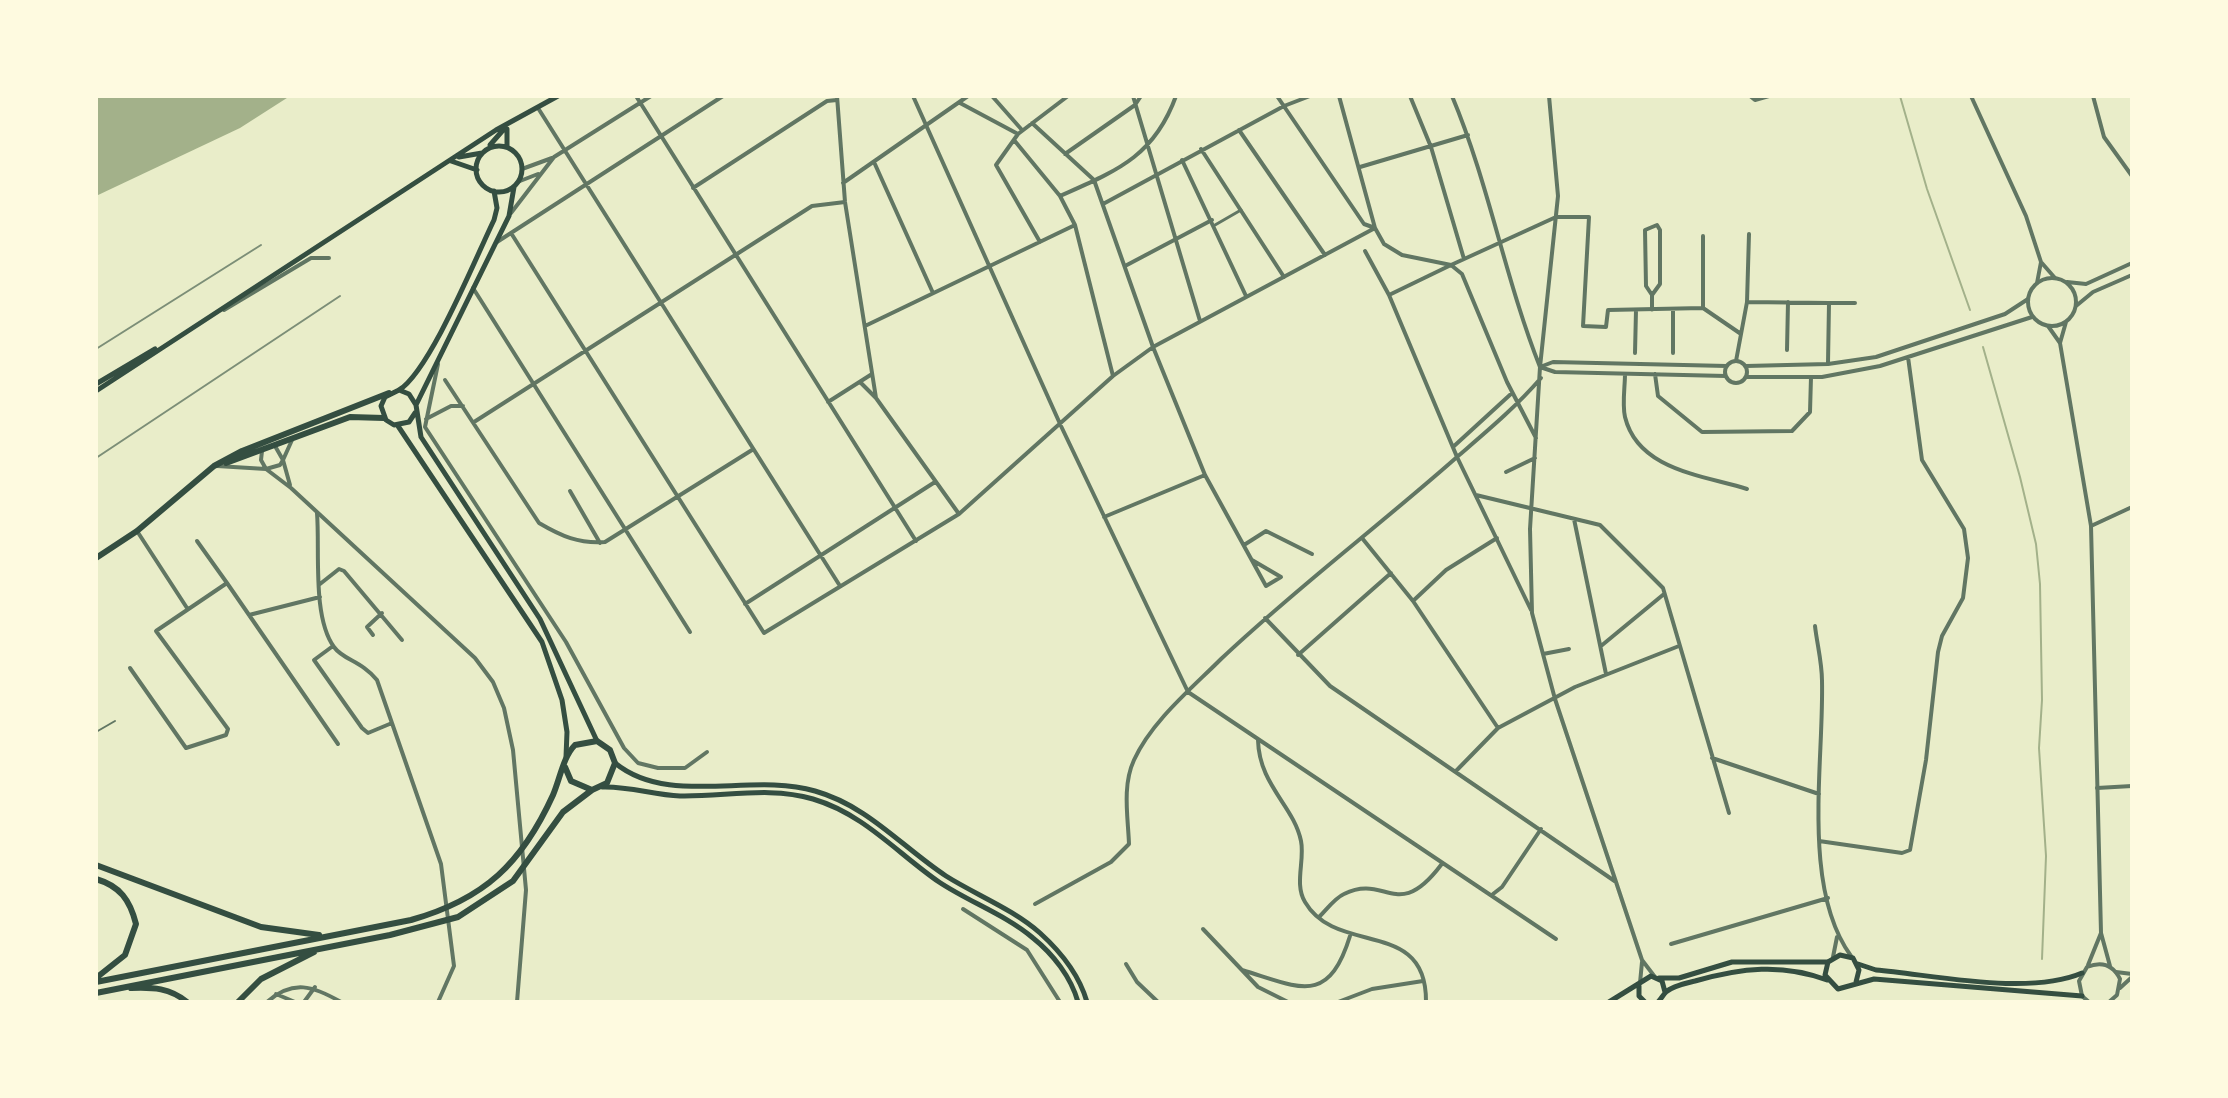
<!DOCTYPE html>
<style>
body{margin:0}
#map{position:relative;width:2228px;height:1098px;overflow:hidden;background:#e9edc9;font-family:"PT Sans Narrow",sans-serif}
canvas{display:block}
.frame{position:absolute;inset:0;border:98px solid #fefae0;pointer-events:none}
</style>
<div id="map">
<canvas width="2228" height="1098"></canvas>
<div class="frame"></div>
</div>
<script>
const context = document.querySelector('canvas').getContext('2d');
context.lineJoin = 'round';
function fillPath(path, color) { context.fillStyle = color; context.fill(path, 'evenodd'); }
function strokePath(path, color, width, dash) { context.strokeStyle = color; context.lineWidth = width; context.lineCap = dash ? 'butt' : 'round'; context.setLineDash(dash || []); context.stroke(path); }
const water = new Path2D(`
 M 96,96 L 290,96 L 240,128 L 96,196 Z`);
const stream = new Path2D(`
 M 1900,96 L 1927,189 L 1970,310
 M 1983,347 L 2020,477 L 2036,544 L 2040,584 L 2042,700 L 2039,748 L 2046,856 L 2042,959`);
const service = new Path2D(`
 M 96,732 L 115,721`);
const pedestrian = new Path2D(`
 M 1215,225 L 1241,210`);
const minor = new Path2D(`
 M 636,96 L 916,541
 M 837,96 L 845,202 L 876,398
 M 913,96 L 1061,426 L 1188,692
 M 992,96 L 1022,130
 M 1133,96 L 1200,321
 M 1277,96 L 1364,224 L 1375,228
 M 1339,96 L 1375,228 L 1384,244 L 1402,255 L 1451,265 L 1556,217 L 1589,217 L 1583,326 L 1606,327 L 1608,310 L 1703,308 L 1741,334
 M 1410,96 L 1431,147 L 1464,259
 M 1452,96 C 1489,184 1505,279 1540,367
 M 1549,96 L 1558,196 L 1540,367 L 1530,529 L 1532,613 L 1555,699 L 1642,960 L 1655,977
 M 1677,96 L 1688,96
 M 1750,96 L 1755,100 L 1769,96
 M 1971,96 L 2026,216 L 2041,262 L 2055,278
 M 2093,96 L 2104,137 L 2132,176
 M 960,103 L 1018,134
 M 538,108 L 840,586
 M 1032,123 L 1094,180 L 1153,347 L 1205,475 L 1266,586 L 1281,577 L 1252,560
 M 1239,130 L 1325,255
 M 1014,140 L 1060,196 L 1075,225 L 1113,376
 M 1201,149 L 1284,277
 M 1065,154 L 1135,105 L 1141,96
 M 1182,160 L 1246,296
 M 874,162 L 933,293
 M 1360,167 L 1468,135
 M 522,169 L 552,158
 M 520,181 L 538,174
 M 843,183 L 968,96
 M 693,188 L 827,101 L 837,100
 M 1060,196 C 1116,171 1154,157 1176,96
 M 1103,204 L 1284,106 L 1310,96
 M 511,213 L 554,157 L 651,96
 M 511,233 L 764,633 L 959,514 L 1113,376 L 1153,347 L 1375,228
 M 497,242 L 723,96
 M 1040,242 L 996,165 L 1018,134 L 1068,96
 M 1365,251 L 1389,295 L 1451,265 L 1462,274 L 1507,382 L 1536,438
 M 1125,266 L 1212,220
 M 2037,283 L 2041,262
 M 473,288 L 690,632
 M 1389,295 L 1457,457 L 1531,610
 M 1747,302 L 1829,303 L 1828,363
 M 1829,303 L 1855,303
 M 1703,308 L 1703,236
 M 224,310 L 311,258 L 329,258
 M 1652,310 L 1652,295 L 1660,284 L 1660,230 L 1657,225 L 1645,230 L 1646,286 L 1652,295
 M 1673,310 L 1673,353
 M 865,326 L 1075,225
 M 1787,350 L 1788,302
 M 1635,353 L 1636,310
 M1725 372a11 11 0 1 1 22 0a11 11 0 1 1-22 0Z
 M 1736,361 L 1747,302 L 1749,234
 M 438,364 L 425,427 L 566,642 L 624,748 L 638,763 L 658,768 L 685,768 L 707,752
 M 1746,366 L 1828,364 L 1876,357 L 2005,314 L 2028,299
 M 1540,367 L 1553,362 L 1727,366
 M 1543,368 L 1555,372 L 1726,376
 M 1625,374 C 1625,387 1622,404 1625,417 C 1638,470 1702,475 1747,489
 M 1655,374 L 1658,396 L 1702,432 L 1792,431 L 1810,412 L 1811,377
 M 1746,377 L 1822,377 L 1880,366 L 2032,317
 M 445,380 L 539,523 C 561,536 579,544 605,542 L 752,450
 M 860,382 L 876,398 L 959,514
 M 828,402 L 872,374
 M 426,419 L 451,406 L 463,406
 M 474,422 L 812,206 L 845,202
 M 1453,447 L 1512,393
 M 1506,472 L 1535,458
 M 570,491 L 600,543
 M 1476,495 L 1600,525 L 1663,588 L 1729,813
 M 317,513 C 320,550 312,617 334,647 C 343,660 362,661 377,680 L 441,864 L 454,966 L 438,1002
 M 1104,517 L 1205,475
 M 1574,519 L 1606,674
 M 2091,526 L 2132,507
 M 137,531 L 187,608
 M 1362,538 L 1413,601 L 1498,728
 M 197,541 L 227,583
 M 1244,545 L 1266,531 L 1312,554
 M 320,584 L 339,569 L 344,571 L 402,640
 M 1413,601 L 1446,570 L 1497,538
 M 745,604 L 935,482
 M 249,615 L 320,597
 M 1265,618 L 1330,686 L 1616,882
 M 1815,626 C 1817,644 1822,662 1822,681 C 1824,763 1801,887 1851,956
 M 373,635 L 367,627 L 382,613
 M 333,646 L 314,660 L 362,728 L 368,733 L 392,723
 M 1601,646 L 1664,594
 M 1543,654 L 1569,649
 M 1298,655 L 1391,573
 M 130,668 L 186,748 L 226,735 L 228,729 L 156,631 L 227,583 L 338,744
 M 1188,692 L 1556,939
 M 1258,740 C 1259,785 1294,806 1301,841 C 1305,860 1294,884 1305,902 C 1337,957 1427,917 1426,1002
 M 1712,758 L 1819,794
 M 1456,771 L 1498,728 L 1575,687 L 1679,646
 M 2097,788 L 2132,786
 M 1819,841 L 1902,853 L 1910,850 L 1926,760 L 1938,652 L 1942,636 L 1963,598 L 1968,558 L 1964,529 L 1922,460 L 1908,357
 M 1493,894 L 1502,887 L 1541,829
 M 1035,904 L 1111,862 L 1129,844 C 1128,817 1122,786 1134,760 C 1152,721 1191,689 1221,659 C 1296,588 1379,526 1457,457 C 1486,432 1515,408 1541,378
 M 963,909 L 1027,950 L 1060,1002
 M 1320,916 C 1327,909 1335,898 1344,894 C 1386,873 1397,923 1441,865
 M 1203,929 L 1258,987 L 1288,1002
 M 1671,944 L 1828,898
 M 1833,957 L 1837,937
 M 1126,964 L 1137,982 L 1158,1002
 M 1242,970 C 1299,987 1328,1007 1350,936
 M 2116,972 L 2132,974
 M 1640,983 L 1642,962
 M 2120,988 L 2132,977
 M 276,994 L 295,1002
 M 267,1002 C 293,979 313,986 341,1002
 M 304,1002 L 315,987
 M 1338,1002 L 1372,989 L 1423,981`);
const tertiary = new Path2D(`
 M2028 302a24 24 0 1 1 48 0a24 24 0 1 1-48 0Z
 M 2067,282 L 2086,284 L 2132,263
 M 2076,306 L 2093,292 L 2132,275
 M 2066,322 L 2060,343 L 2091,526 L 2101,933 L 2110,966
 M 2048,326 L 2060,343
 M 262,451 L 261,460 L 266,469 L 280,465 L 283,460 L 275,446
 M 217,466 L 266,469 L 291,488 L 475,658 L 493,682 L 504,708 L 513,750 L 526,890 L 517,1002
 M 290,485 L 283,460 L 292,440
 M 2088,965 L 2101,933
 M 2089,1002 L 2082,996 L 2079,981 L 2087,967 C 2102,961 2113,965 2120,979 L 2117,995 L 2109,1002`);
const secondary = new Path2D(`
 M 507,129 L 507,147
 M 490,145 L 504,129
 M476 169a23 23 0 1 1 46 0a23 23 0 1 1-46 0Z
 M 459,157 L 482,153
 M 451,161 L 477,170
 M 514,187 L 509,216 L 416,405 L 421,437 L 540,619 L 597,741
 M 96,384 L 155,349
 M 399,390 C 430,371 476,257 494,220 L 497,208 L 494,191
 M 96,391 L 496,130 L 558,96
 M 415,413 L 409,422 L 394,425 L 386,420 L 381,406 L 385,397 L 399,390 L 409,394 L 416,405
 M 398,426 L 542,642 L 562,700 L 567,732 L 566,757
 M 615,763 C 669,807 751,772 815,791 C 868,806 902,847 946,876 C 976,895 1013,909 1040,933 C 1061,952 1079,974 1087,1002
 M 602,787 C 630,786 653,795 680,796 C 724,797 770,786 813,799 C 864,814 897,853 939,882 C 969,902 1006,915 1033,938 C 1053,954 1071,977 1078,1002
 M 1858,964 L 1876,970 C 1934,975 2028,996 2082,973
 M 1659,978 L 1679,978 L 1732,962 L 1827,962
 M 1856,982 L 1859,970 L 1853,958 L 1840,955 L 1828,962 L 1825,975 L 1838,989 L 1874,979 L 2082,996
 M 1639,986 L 1639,996 L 1645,1002
 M 1609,1002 L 1651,976 L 1662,981 L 1665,992
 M 1658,1002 C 1661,999 1663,995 1666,992 C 1672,986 1687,983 1695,981 C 1741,968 1782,963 1827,980`);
const primary = new Path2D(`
 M 226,463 L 350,417 L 384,418
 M 96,558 L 137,531 L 214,466 L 242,451 L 389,393
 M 96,865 L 261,927 L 319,935
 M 96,879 C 120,886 130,900 136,924 L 125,955 L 96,978
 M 96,982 L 411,920 C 485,899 522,863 553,795 C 560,779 563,757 575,745 L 597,741 L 610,750 L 615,763 L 607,783 L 592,790 L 571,781 L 565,767
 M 131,988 C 153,987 170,988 187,1002
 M 96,993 L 390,935 L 458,917 L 513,881 L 563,812 L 592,790
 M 238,1002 L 261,979 L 314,952`);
const rail = new Path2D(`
 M 96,349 L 261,245
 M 96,458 L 340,296`);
fillPath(water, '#a3b18a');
strokePath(stream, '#a3b18a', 2);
strokePath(service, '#617663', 2);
strokePath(pedestrian, '#617663', 3);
strokePath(minor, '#617663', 4);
strokePath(tertiary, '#617663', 4);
strokePath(secondary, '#344e41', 5);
strokePath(primary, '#344e41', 6);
strokePath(rail, '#7c8e77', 2);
</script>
